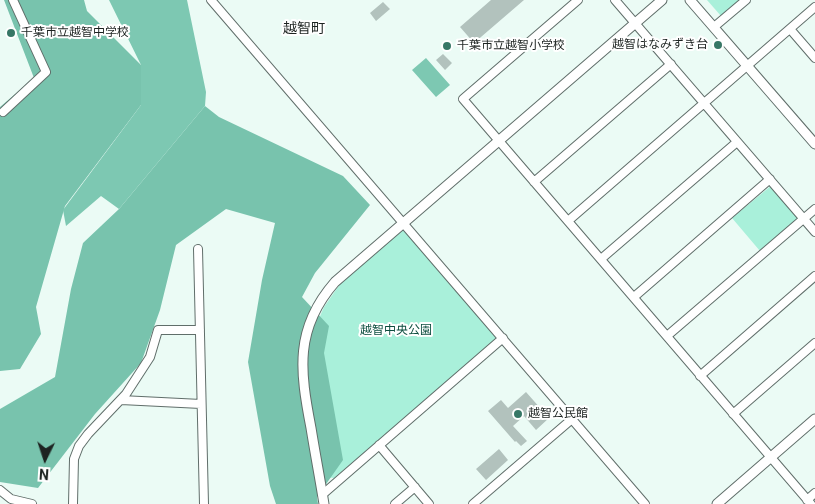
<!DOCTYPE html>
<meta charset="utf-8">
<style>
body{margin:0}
#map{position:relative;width:815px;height:504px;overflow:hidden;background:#ebfbf5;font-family:Roboto,sans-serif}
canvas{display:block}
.north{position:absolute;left:20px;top:434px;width:50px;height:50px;-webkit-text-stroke:4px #fff;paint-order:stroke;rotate:184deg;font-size:14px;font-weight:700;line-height:20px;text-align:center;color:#1d2321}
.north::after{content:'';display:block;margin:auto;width:18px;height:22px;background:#1d2321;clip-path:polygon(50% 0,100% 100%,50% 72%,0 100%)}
</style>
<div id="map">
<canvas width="815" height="504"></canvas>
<div class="north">N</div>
</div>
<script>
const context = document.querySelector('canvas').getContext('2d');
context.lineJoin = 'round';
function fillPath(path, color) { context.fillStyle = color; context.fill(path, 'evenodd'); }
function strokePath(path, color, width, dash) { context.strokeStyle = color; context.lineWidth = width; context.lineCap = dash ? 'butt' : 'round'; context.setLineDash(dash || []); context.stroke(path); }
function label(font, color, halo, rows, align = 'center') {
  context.font = font + ' Roboto,"Noto Sans JP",sans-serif'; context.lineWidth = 4; context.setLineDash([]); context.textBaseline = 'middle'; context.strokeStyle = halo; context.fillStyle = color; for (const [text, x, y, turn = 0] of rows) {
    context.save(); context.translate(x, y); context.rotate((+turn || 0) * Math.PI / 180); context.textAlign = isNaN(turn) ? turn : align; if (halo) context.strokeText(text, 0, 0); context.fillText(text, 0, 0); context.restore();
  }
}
const green = new Path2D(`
 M 707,0 L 740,0 L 721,16 Z
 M 772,185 L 800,217 L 760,251 L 732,218 Z
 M 404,229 L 498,340 L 334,478 L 326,477 L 311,337 L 324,307 L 340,284 Z`);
const forest = new Path2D(`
 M 4,0 L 84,0 L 87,11 L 141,65 L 141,105 L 65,206 L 36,307 L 41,334 L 20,369 L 0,371 L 0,107 L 34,78 Z
 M 205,106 L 219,117 L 343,176 L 370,205 L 315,273 L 302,297 L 329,326 L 324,353 L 343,460 L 317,497 L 318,504 L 276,504 L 270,486 L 248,362 L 262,280 L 275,223 L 226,209 L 176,245 L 160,310 L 141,363 L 95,414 L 38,488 L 0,482 L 0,409 L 55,377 L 71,289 L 83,243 L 119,209 Z`);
const water = new Path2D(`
 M 109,0 L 187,0 L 206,92 L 205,106 L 119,209 L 101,196 L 66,226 L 63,210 L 141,105 L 141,65 Z
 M 426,58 L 450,85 L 436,97 L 412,70 Z`);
const building = new Path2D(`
 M 491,0 L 524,0 L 474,43 L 460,27 Z
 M 383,2 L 390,9 L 376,21 L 370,13 Z
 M 443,54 L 452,63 L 445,70 L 436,60 Z
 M 526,392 L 549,418 L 536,430 L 524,416 L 513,426 L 527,441 L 521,446 L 516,441 L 515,442 L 488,411 L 501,400 L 508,408 Z
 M 499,449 L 508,460 L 486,480 L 476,469 Z`);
const minor = new Path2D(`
 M 211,0 L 645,504
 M 578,0 L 463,99 L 811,504
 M 615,0 L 815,232
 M 714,27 L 746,0
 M 790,29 L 815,58
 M 3,112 L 46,72 L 13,0
 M 534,182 L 671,64
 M 568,221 L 815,7
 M 198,249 L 204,504
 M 601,259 L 737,142
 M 634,297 L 770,179
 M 667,336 L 815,209
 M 700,376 L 815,276
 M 121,400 L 201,404
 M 733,414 L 815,343
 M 379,445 L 429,504
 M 0,490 L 11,499 L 32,504
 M 323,494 L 503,338
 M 807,500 L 815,493
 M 73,504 L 74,459 L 79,446 L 88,434 L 126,394 L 150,357 L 158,330 L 200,330
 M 395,504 L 415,487
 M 473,504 L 572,419`);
const tertiary = new Path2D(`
 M 690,0 L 815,144
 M 324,504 C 320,479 315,453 311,428 C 300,371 294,329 335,282 L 662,0
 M 717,504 L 815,419`);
const markers = [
 [11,33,5,"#377766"],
 [718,45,5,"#377766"],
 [447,46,5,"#377766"],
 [518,414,5,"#377766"]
];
const poiNames = [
 ["千葉市立越智中学校",21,33],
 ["越智はなみずき台",708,45,"right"],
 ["千葉市立越智小学校",457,46],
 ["越智公民館",528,414]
];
const parkNames = [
 ["越智中央公園",396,331]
];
const neighbourhoodNames = [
 ["越智町",304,29]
];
fillPath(green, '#a9f0da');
fillPath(forest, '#78c3ad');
fillPath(water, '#7dc8b2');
fillPath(building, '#b2c2bd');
strokePath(minor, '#606e6a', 10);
strokePath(tertiary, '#606e6a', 11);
strokePath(minor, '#fff', 8);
strokePath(tertiary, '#fff', 9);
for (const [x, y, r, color] of markers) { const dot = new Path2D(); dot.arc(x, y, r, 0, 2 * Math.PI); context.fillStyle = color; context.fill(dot); strokePath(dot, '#fff', 2); }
label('12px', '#1d2321', '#fff', poiNames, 'left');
label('12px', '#0d4e3f', '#fff', parkNames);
label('14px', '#1d2321', '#fff', neighbourhoodNames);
</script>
